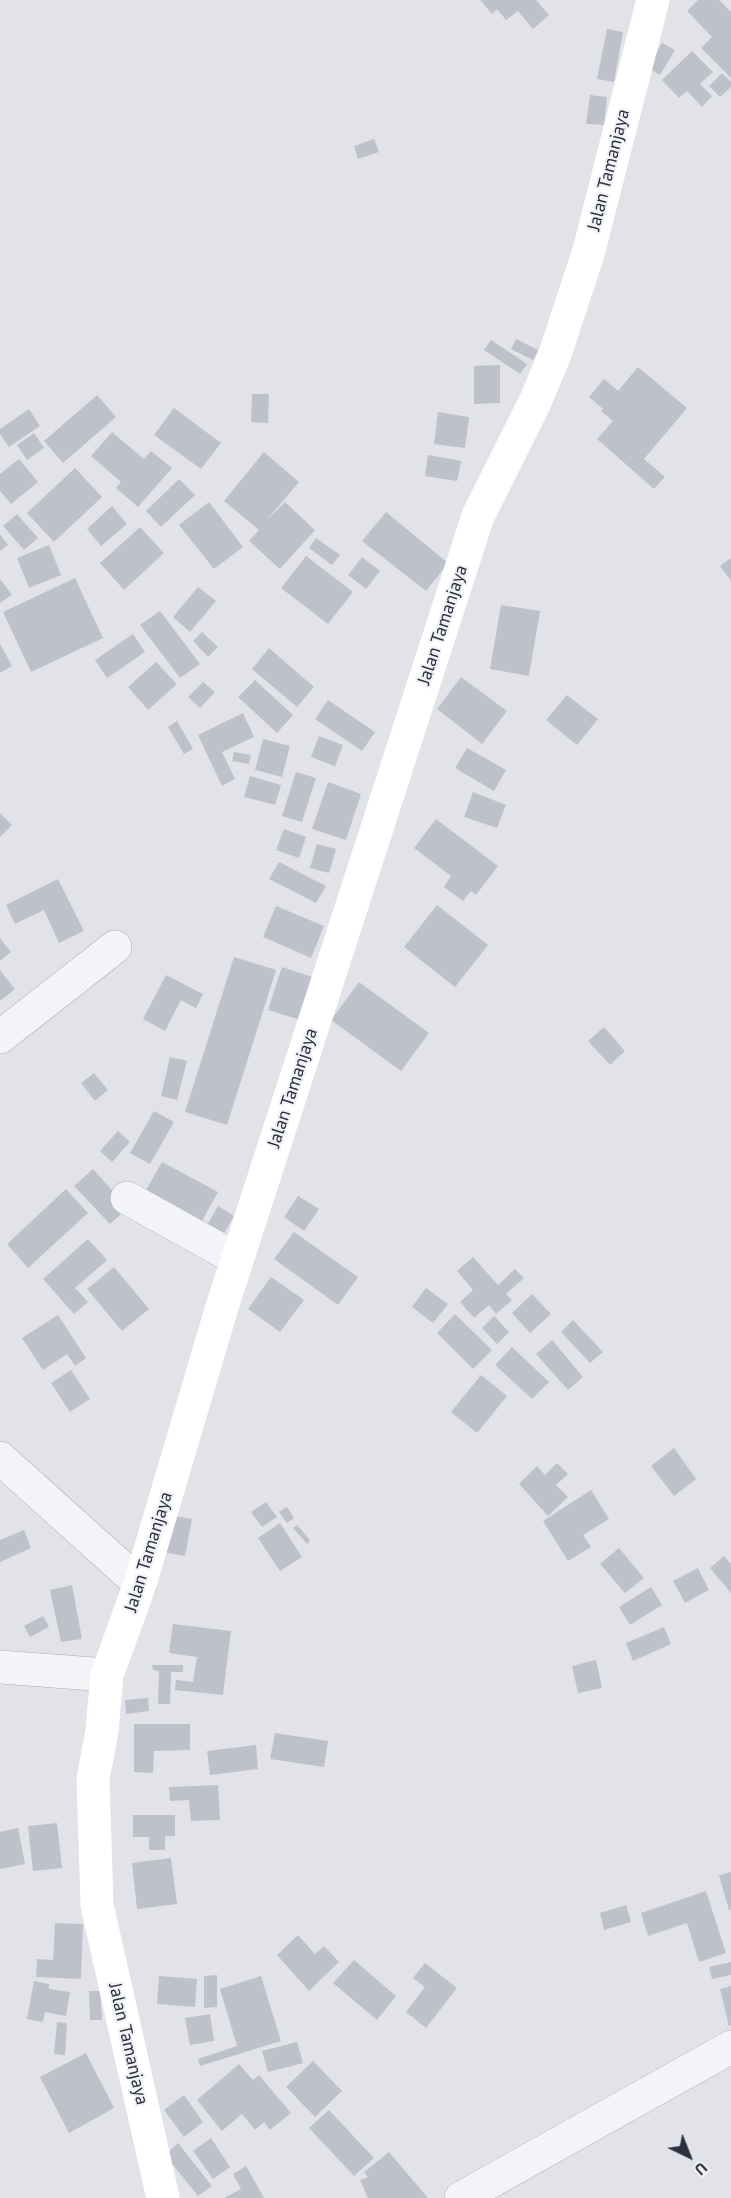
<!DOCTYPE html>
<style>
body{margin:0}
#map{position:relative;width:731px;height:2198px;overflow:hidden;background:#e1e3e8;font-family:"PT Sans",sans-serif}
canvas{display:block}
.north{position:absolute;left:659px;top:2126px;width:60px;height:60px;-webkit-text-stroke:4px #f0f2f6;paint-order:stroke;rotate:137deg;font-size:16px;font-weight:700;line-height:24px;text-align:center;color:#2b2f3e}
.north::after{content:'';display:block;margin:auto;width:21px;height:27px;background:#2b2f3e;clip-path:polygon(50% 0,100% 100%,50% 72%,0 100%)}
</style>
<div id="map">
<canvas width="731" height="2198"></canvas>
<div class="north">U</div>
</div>
<script>
const context = document.querySelector('canvas').getContext('2d');
context.lineJoin = 'round';
function fillPath(path, color) { context.fillStyle = color; context.fill(path, 'evenodd'); }
function strokePath(path, color, width, dash) { context.strokeStyle = color; context.lineWidth = width; context.lineCap = dash ? 'butt' : 'round'; context.setLineDash(dash || []); context.stroke(path); }
function label(font, color, halo, rows, align = 'center') {
  context.font = font + ' "PT Sans",sans-serif'; context.lineWidth = 4.5; context.setLineDash([]); context.textBaseline = 'middle'; context.strokeStyle = halo; context.fillStyle = color; for (const [text, x, y, turn = 0] of rows) {
    context.save(); context.translate(x, y); context.rotate((+turn || 0) * Math.PI / 180); context.textAlign = isNaN(turn) ? turn : align; if (halo) context.strokeText(text, 0, 0); context.fillText(text, 0, 0); context.restore();
  }
}
const building = new Path2D(`
 M 480,0 L 536,0 L 549,15 L 533,29 L 518,11 L 506,20 L 497,9 L 492,14 Z
 M 698,0 L 719,0 L 731,12 L 731,78 L 701,48 L 712,37 L 687,11 Z
 M 607,29 L 623,32 L 614,82 L 597,79 Z
 M 662,43 L 675,50 L 660,75 L 648,68 Z
 M 692,51 L 713,72 L 700,84 L 712,96 L 702,107 L 687,91 L 679,98 L 662,80 Z
 M 722,73 L 731,82 L 731,87 L 720,97 L 709,86 Z
 M 590,95 L 607,97 L 604,125 L 586,124 Z
 M 374,139 L 379,152 L 358,159 L 354,146 Z
 M 516,339 L 538,350 L 533,360 L 511,349 Z
 M 491,340 L 527,364 L 520,374 L 484,350 Z
 M 500,365 L 500,403 L 474,404 L 474,366 Z
 M 638,367 L 687,408 L 644,459 L 665,477 L 654,489 L 597,439 L 613,421 L 601,411 L 603,409 L 589,397 L 604,379 L 618,391 Z
 M 252,394 L 269,394 L 268,423 L 251,422 Z
 M 97,395 L 116,417 L 63,463 L 44,441 Z
 M 174,408 L 221,443 L 201,469 L 154,435 Z
 M 29,409 L 40,426 L 9,447 L 0,434 L 0,429 Z
 M 438,412 L 469,417 L 465,448 L 434,444 Z
 M 112,432 L 144,459 L 151,451 L 172,468 L 138,507 L 116,488 L 121,482 L 91,456 Z
 M 34,433 L 44,448 L 27,460 L 17,445 Z
 M 264,452 L 299,482 L 266,521 L 285,502 L 315,530 L 280,569 L 249,541 L 259,530 L 224,501 Z
 M 428,455 L 461,461 L 457,481 L 425,476 Z
 M 19,459 L 38,482 L 11,504 L 0,491 L 0,474 Z
 M 75,468 L 102,497 L 54,542 L 27,513 Z
 M 179,479 L 195,495 L 161,527 L 146,511 Z
 M 209,502 L 243,547 L 214,569 L 179,525 Z
 M 112,506 L 127,524 L 101,546 L 87,529 Z
 M 386,512 L 448,563 L 426,591 L 362,541 Z
 M 17,514 L 38,538 L 24,550 L 3,526 Z
 M 140,527 L 164,553 L 124,590 L 100,563 Z
 M 0,534 L 8,545 L 0,551 Z
 M 316,538 L 340,555 L 332,565 L 309,548 Z
 M 49,545 L 61,575 L 29,588 L 17,558 Z
 M 306,556 L 353,592 L 328,624 L 281,588 Z
 M 362,557 L 380,571 L 366,589 L 348,575 Z
 M 731,558 L 731,581 L 720,566 Z
 M 75,578 L 103,638 L 31,672 L 3,612 Z
 M 0,579 L 12,595 L 0,603 Z
 M 198,587 L 216,601 L 190,632 L 173,617 Z
 M 501,605 L 540,611 L 529,676 L 490,669 Z
 M 160,611 L 200,664 L 180,678 L 140,625 Z
 M 202,632 L 218,647 L 208,657 L 193,641 Z
 M 133,634 L 145,652 L 107,678 L 95,660 Z
 M 0,644 L 12,666 L 0,673 Z
 M 269,648 L 314,687 L 297,707 L 252,669 Z
 M 156,662 L 177,684 L 148,710 L 128,687 Z
 M 461,677 L 507,711 L 482,744 L 437,709 Z
 M 255,680 L 293,715 L 277,733 L 238,697 Z
 M 203,682 L 215,692 L 200,708 L 188,697 Z
 M 567,695 L 598,719 L 577,745 L 546,720 Z
 M 328,700 L 375,732 L 362,751 L 315,719 Z
 M 243,713 L 254,737 L 222,752 L 235,779 L 222,786 L 198,735 Z
 M 177,721 L 193,749 L 184,754 L 168,727 Z
 M 319,736 L 343,745 L 335,766 L 311,757 Z
 M 263,739 L 290,746 L 282,777 L 255,770 Z
 M 467,748 L 506,770 L 494,791 L 455,768 Z
 M 234,752 L 251,755 L 249,764 L 232,761 Z
 M 296,772 L 316,778 L 302,822 L 282,816 Z
 M 250,776 L 281,785 L 275,805 L 244,797 Z
 M 328,782 L 361,794 L 346,840 L 312,829 Z
 M 473,792 L 506,805 L 497,828 L 464,817 Z
 M 0,813 L 12,825 L 0,837 Z
 M 436,819 L 498,866 L 476,895 L 471,891 L 463,901 L 444,887 L 451,876 L 414,848 Z
 M 284,829 L 306,837 L 299,858 L 276,850 Z
 M 317,844 L 336,849 L 329,873 L 310,868 Z
 M 279,862 L 326,886 L 316,903 L 269,879 Z
 M 58,879 L 84,931 L 59,943 L 44,910 L 15,924 L 6,905 Z
 M 437,905 L 488,945 L 455,987 L 404,947 Z
 M 276,906 L 324,926 L 311,958 L 263,937 Z
 M 0,938 L 11,952 L 0,961 Z
 M 234,957 L 276,970 L 227,1125 L 185,1112 Z
 M 282,967 L 318,979 L 304,1021 L 268,1010 Z
 M 0,970 L 15,989 L 0,1001 Z
 M 166,975 L 203,994 L 196,1008 L 181,1000 L 165,1031 L 143,1019 Z
 M 359,982 L 429,1033 L 401,1071 L 331,1020 Z
 M 604,1027 L 625,1051 L 610,1065 L 588,1041 Z
 M 170,1057 L 187,1061 L 177,1100 L 161,1096 Z
 M 94,1073 L 108,1090 L 95,1101 L 81,1083 Z
 M 154,1111 L 174,1122 L 150,1164 L 130,1153 Z
 M 118,1131 L 130,1142 L 112,1162 L 100,1151 Z
 M 162,1162 L 218,1192 L 198,1228 L 142,1197 Z
 M 93,1169 L 128,1208 L 110,1224 L 74,1186 Z
 M 66,1189 L 88,1213 L 28,1268 L 7,1244 Z
 M 298,1196 L 319,1209 L 304,1231 L 284,1217 Z
 M 218,1206 L 234,1216 L 222,1237 L 206,1227 Z
 M 294,1232 L 358,1277 L 338,1305 L 274,1259 Z
 M 88,1239 L 107,1260 L 75,1288 L 88,1302 L 74,1314 L 43,1279 Z
 M 473,1257 L 498,1285 L 515,1269 L 524,1278 L 506,1294 L 512,1300 L 496,1314 L 489,1305 L 474,1318 L 460,1302 L 473,1290 L 457,1271 Z
 M 114,1267 L 149,1309 L 122,1331 L 87,1289 Z
 M 271,1277 L 304,1300 L 280,1332 L 248,1309 Z
 M 426,1288 L 448,1304 L 433,1323 L 412,1307 Z
 M 532,1294 L 551,1314 L 530,1333 L 512,1313 Z
 M 455,1314 L 492,1350 L 473,1369 L 437,1333 Z
 M 58,1315 L 86,1358 L 75,1366 L 67,1354 L 43,1370 L 22,1338 Z
 M 494,1316 L 509,1332 L 497,1344 L 482,1328 Z
 M 573,1320 L 603,1352 L 590,1363 L 561,1332 Z
 M 552,1340 L 583,1377 L 568,1390 L 536,1354 Z
 M 512,1347 L 549,1382 L 532,1399 L 495,1365 Z
 M 71,1370 L 90,1399 L 70,1412 L 51,1383 Z
 M 481,1375 L 507,1396 L 477,1433 L 451,1412 Z
 M 674,1448 L 696,1479 L 674,1496 L 651,1466 Z
 M 557,1463 L 568,1474 L 556,1485 L 568,1497 L 548,1516 L 519,1484 L 537,1466 L 545,1475 Z
 M 591,1490 L 609,1519 L 583,1535 L 591,1547 L 568,1561 L 543,1521 Z
 M 266,1502 L 277,1517 L 262,1527 L 251,1512 Z
 M 287,1507 L 294,1518 L 287,1523 L 279,1512 Z
 M 164,1514 L 192,1519 L 185,1556 L 156,1551 Z
 M 280,1523 L 302,1557 L 280,1571 L 258,1538 Z
 M 297,1525 L 310,1540 L 307,1544 L 293,1528 Z
 M 24,1530 L 31,1548 L 0,1562 L 0,1540 Z
 M 619,1548 L 644,1578 L 625,1593 L 600,1564 Z
 M 724,1556 L 731,1564 L 731,1593 L 710,1568 Z
 M 698,1568 L 709,1590 L 685,1603 L 673,1581 Z
 M 72,1585 L 82,1639 L 61,1642 L 50,1590 Z
 M 651,1587 L 662,1605 L 630,1625 L 619,1607 Z
 M 43,1616 L 49,1627 L 30,1637 L 24,1626 Z
 M 173,1624 L 231,1631 L 223,1695 L 175,1690 L 176,1680 L 193,1682 L 197,1657 L 169,1653 Z
 M 664,1627 L 671,1644 L 633,1661 L 626,1643 Z
 M 596,1660 L 602,1688 L 578,1693 L 572,1666 Z
 M 152,1665 L 183,1665 L 183,1672 L 171,1672 L 170,1704 L 158,1704 L 159,1671 L 153,1670 Z
 M 148,1698 L 149,1711 L 126,1714 L 125,1700 Z
 M 134,1724 L 190,1724 L 190,1750 L 154,1751 L 153,1773 L 134,1772 Z
 M 275,1733 L 328,1741 L 324,1767 L 270,1759 Z
 M 256,1745 L 258,1769 L 210,1775 L 207,1751 Z
 M 218,1785 L 220,1820 L 191,1821 L 189,1800 L 170,1801 L 169,1787 Z
 M 133,1815 L 175,1815 L 175,1836 L 165,1836 L 165,1850 L 149,1850 L 149,1837 L 133,1837 Z
 M 57,1823 L 62,1868 L 33,1871 L 28,1826 Z
 M 18,1828 L 25,1864 L 0,1869 L 0,1832 Z
 M 171,1858 L 177,1904 L 137,1909 L 132,1863 Z
 M 731,1872 L 731,1910 L 729,1910 L 719,1875 Z
 M 706,1891 L 726,1953 L 699,1962 L 687,1923 L 648,1936 L 641,1913 Z
 M 626,1905 L 631,1922 L 604,1930 L 600,1913 Z
 M 55,1923 L 83,1924 L 81,1979 L 36,1977 L 37,1959 L 53,1960 Z
 M 298,1935 L 315,1954 L 324,1946 L 339,1962 L 309,1991 L 277,1955 Z
 M 354,1960 L 396,1996 L 377,2020 L 333,1983 Z
 M 731,1962 L 731,1975 L 712,1979 L 709,1967 Z
 M 425,1963 L 457,1988 L 426,2028 L 406,2012 L 425,1987 L 413,1978 Z
 M 217,1975 L 217,2007 L 204,2008 L 204,1976 Z
 M 159,1976 L 197,1979 L 195,2007 L 157,2004 Z
 M 261,1976 L 281,2041 L 200,2066 L 198,2059 L 237,2046 L 220,1989 Z
 M 34,1981 L 49,1984 L 49,1989 L 70,1992 L 66,2016 L 45,2012 L 43,2022 L 27,2019 Z
 M 731,1986 L 731,2025 L 729,2026 L 720,1989 Z
 M 89,1991 L 100,1991 L 102,2020 L 90,2020 Z
 M 210,2014 L 214,2041 L 190,2045 L 185,2018 Z
 M 57,2022 L 67,2023 L 65,2055 L 54,2054 Z
 M 297,2042 L 303,2063 L 268,2072 L 262,2051 Z
 M 86,2053 L 114,2108 L 69,2133 L 40,2077 Z
 M 313,2061 L 342,2091 L 315,2117 L 286,2087 Z
 M 239,2064 L 253,2080 L 259,2075 L 291,2113 L 270,2130 L 264,2122 L 255,2130 L 242,2114 L 222,2131 L 197,2100 Z
 M 184,2095 L 203,2122 L 184,2137 L 164,2110 Z
 M 329,2110 L 374,2158 L 354,2176 L 309,2128 Z
 M 211,2138 L 230,2167 L 213,2179 L 193,2151 Z
 M 178,2143 L 212,2186 L 198,2196 L 165,2155 Z
 M 389,2152 L 428,2198 L 368,2198 L 360,2180 L 368,2177 L 364,2172 Z
 M 246,2166 L 264,2198 L 224,2198 L 241,2189 L 233,2174 Z`);
const street = new Path2D(`
 M 0,1037 L 115,947
 M 127,1198 L 237,1259
 M 0,1458 L 140,1584
 M 0,1667 L 107,1675
 M 461,2198 L 731,2047`);
const secondary = new Path2D(`
 M 163,2198 L 97,1905 L 93,1779 L 102,1731 L 107,1675 L 140,1584 L 222,1307 L 478,516 L 535,402 L 555,354 L 588,254 L 653,0`);
const streetNames = [
 ["Jalan Tamanjaya",609,170,-76],
 ["Jalan Tamanjaya",443,625,-72],
 ["Jalan Tamanjaya",293,1088,-72],
 ["Jalan Tamanjaya",149,1552,-73],
 ["Jalan Tamanjaya",128,2044,77]
];
fillPath(building, '#bfc1ca');
strokePath(street, '#aaadb5', 34);
strokePath(street, '#f3f4f7', 33);
strokePath(secondary, '#fff', 33);
label('18px', '#2b2f3e', '#f0f2f6', streetNames);
</script>
